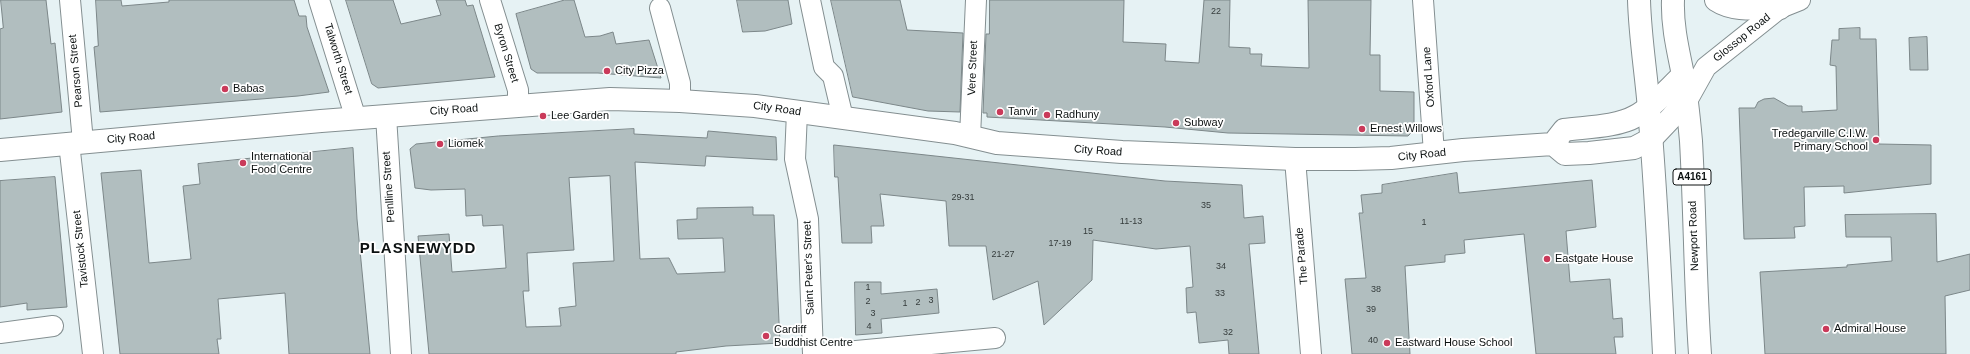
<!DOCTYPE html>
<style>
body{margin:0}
canvas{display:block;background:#e6f2f4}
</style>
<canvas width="1970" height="354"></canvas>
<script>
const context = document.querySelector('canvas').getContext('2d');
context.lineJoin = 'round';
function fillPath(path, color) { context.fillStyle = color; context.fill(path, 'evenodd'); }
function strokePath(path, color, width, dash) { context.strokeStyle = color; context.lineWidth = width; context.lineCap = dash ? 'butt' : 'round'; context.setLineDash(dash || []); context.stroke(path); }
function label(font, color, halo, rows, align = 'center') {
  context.font = font + ' Arial,sans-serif'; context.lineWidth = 3.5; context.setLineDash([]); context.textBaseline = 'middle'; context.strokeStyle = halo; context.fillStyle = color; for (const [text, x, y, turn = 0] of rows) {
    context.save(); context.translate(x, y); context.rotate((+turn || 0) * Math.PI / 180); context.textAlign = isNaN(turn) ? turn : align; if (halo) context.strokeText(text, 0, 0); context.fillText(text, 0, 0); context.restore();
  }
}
const building = new Path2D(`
 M 1,0 L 46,0 L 51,44 L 55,43 L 62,112 L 0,119 L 0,29 L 3,28 Z
 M 96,0 L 121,0 L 122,6 L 169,2 L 169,0 L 294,0 L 299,16 L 306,16 L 307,27 L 329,92 L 298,96 L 100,112 L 94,47 L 98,46 Z
 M 346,0 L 393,0 L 401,24 L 441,15 L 436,0 L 465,0 L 467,6 L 473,5 L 495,77 L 378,88 L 372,84 Z
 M 565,0 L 574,0 L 585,37 L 600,36 L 613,32 L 616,44 L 649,40 L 661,78 L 598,73 L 537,73 L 531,69 L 516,14 Z
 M 737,0 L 788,0 L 792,24 L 765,31 L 743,32 Z
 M 831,0 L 900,0 L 907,30 L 963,33 L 960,112 L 928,111 L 853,97 Z
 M 990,0 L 1124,0 L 1123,42 L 1166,44 L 1165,61 L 1199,63 L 1204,0 L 1230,0 L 1229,47 L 1250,48 L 1250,54 L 1262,54 L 1261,66 L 1309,68 L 1308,0 L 1371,0 L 1370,55 L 1380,55 L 1380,91 L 1414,92 L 1414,130 L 1408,136 L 1228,133 L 1165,127 L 987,117 L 987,113 L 983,113 L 986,34 L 989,34 Z
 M 1860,28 L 1860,39 L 1876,39 L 1879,144 L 1931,145 L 1931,184 L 1844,193 L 1844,186 L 1804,187 L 1805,226 L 1794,227 L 1795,238 L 1744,239 L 1739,108 L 1755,108 L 1758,102 L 1764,99 L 1774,98 L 1788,106 L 1802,106 L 1802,112 L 1837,110 L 1836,66 L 1830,65 L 1832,40 L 1839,40 L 1839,29 Z
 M 1927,37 L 1928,70 L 1910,70 L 1909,38 Z
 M 634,129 L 634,134 L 707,138 L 708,131 L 776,137 L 777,160 L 706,156 L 705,166 L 635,162 L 640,259 L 669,258 L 677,274 L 725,272 L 723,238 L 678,239 L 677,220 L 697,219 L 697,208 L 753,207 L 753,215 L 774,215 L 780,343 L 726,346 L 676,352 L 676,354 L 429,354 L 418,236 L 449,234 L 452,272 L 506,268 L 503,225 L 483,226 L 482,215 L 466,216 L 465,189 L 431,190 L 415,188 L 410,149 L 416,144 L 498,136 ZM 610,176 L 614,261 L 573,263 L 576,306 L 559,308 L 561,326 L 526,327 L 523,291 L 529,291 L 527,253 L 574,250 L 569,178 Z
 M 834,145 L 1165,181 L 1242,185 L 1244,218 L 1263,216 L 1265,243 L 1249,244 L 1259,354 L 1229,354 L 1228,340 L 1199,343 L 1196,312 L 1187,313 L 1186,288 L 1193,287 L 1190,246 L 1156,249 L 1093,240 L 1092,280 L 1044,325 L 1038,281 L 993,300 L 986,246 L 949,246 L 946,201 L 880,194 L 884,226 L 871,226 L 872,243 L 842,243 L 838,177 L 835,177 Z
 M 353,148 L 357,219 L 370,354 L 289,354 L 285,293 L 218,299 L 221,339 L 217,339 L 219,354 L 120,354 L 101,173 L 141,170 L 149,263 L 191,259 L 183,186 L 200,184 L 198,164 Z
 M 1457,173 L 1459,193 L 1592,180 L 1596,227 L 1566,231 L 1570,282 L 1610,279 L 1613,319 L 1622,318 L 1623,337 L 1614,337 L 1616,354 L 1536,354 L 1524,234 L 1464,240 L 1465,253 L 1445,255 L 1445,262 L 1405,266 L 1410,354 L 1352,354 L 1345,279 L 1366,278 L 1359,213 L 1363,213 L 1361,195 L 1382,193 L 1382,185 Z
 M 55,177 L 67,307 L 27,310 L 27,303 L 0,307 L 0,181 Z
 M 1936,214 L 1937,262 L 1970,254 L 1970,290 L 1945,296 L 1946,354 L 1765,354 L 1760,272 L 1847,267 L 1847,265 L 1892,261 L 1891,237 L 1846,237 L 1845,215 Z
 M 855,282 L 881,282 L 881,294 L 937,289 L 939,313 L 881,319 L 882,333 L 856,335 Z`);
const minor = new Path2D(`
 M 70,0 L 83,142
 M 319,0 L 356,119
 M 490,0 L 518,90 L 518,106
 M 810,0 L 824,67 L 833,76 L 843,118
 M 1423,0 L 1434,153
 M 660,8 L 680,83 L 680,101
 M 1687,101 L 1706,67 L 1711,63 L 1780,8 L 1800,0
 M 797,112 L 795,159 L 808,219 L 813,354
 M 386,116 L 401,354
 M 970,137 L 976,0
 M 69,143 L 93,354
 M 1295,159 L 1311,354
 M 0,333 L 53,326
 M 824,354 L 995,338`);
const secondary = new Path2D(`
 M 1553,144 L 1564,130 C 1585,127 1617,127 1636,116 C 1654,106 1668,89 1683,75
 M 0,150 L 321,121 L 610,99 L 680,101 L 755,106 L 955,133 L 997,143 L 1122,152 L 1295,159 L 1355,159 L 1391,158 L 1463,150 L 1553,144 L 1565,154 L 1589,153 L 1634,148 L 1651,139 L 1687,101`);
const primary = new Path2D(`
 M 1639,0 C 1640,37 1646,72 1649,109 C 1656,190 1660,272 1664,354
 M 1673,0 C 1672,26 1678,50 1683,75 C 1687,97 1689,119 1691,141 C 1695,212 1695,283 1700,354
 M 1716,0 C 1734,12 1759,8 1780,8`);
const markers = [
 [607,71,4,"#ca3a5a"],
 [225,89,4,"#ca3a5a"],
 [1000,112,4,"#ca3a5a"],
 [1047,115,4,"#ca3a5a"],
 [543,116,4,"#ca3a5a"],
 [1176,123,4,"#ca3a5a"],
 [1362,129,4,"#ca3a5a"],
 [1876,140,4,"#ca3a5a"],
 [440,144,4,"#ca3a5a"],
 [243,163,4,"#ca3a5a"],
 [1547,259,4,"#ca3a5a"],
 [1826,329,4,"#ca3a5a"],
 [766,336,4,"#ca3a5a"],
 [1387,343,4,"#ca3a5a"]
];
const numberNames = [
 ["22",1216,12],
 ["29-31",963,198],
 ["35",1206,206],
 ["11-13",1131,222],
 ["1",1424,223],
 ["15",1088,232],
 ["17-19",1060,244],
 ["21-27",1003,255],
 ["34",1221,267],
 ["1",868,288],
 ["38",1376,290],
 ["33",1220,294],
 ["3",931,301],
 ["2",868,302],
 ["2",918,303],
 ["1",905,304],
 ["39",1371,310],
 ["3",873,314],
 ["4",869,327],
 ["32",1228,333],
 ["40",1373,341]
];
const shields = [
 [1692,177,38]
];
const shieldNames = [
 ["A4161",1692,177]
];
const streetNames = [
 ["Glossop Road",1742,38,-39],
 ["Byron Street",506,53,73],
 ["Talworth Street",338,59,73],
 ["Vere Street",973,68,-88],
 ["Pearson Street",76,71,-95],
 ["Oxford Lane",1429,77,-94],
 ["City Road",777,109,8],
 ["City Road",454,110,-4],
 ["City Road",131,138,-5],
 ["City Road",1098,151,4],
 ["City Road",1422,155,-6],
 ["Penlline Street",389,187,-94],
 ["Newport Road",1694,236,-92],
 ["Tavistock Street",81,249,-96],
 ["The Parade",1302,256,-95],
 ["Saint Peter's Street",809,268,-92]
];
const poiNames = [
 ["City Pizza",615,71],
 ["Babas",233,89],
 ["Tanvir",1008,112],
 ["Radhuny",1055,115],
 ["Lee Garden",551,116],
 ["Subway",1184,123],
 ["Ernest Willows",1370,129],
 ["Tredegarville C.I.W.",1868,134,"right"],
 ["Primary School",1868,147,"right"],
 ["Liomek",448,144],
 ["International",251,157],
 ["Food Centre",251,170],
 ["Eastgate House",1555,259],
 ["Admiral House",1834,329],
 ["Cardiff",774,330],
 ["Buddhist Centre",774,343],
 ["Eastward House School",1395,343]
];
const districtNames = [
 ["PLASNEWYDD",418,249]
];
fillPath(building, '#b1bebf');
strokePath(building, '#7c8789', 1);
strokePath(minor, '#848f91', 22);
strokePath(secondary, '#848f91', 24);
strokePath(primary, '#848f91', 24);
strokePath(minor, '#fff', 20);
strokePath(secondary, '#fff', 22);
strokePath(primary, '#fff', 22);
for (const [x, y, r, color] of markers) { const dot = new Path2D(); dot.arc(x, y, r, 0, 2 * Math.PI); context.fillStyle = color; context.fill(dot); strokePath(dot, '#fff', 1.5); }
label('9px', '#353c3c', null, numberNames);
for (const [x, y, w] of shields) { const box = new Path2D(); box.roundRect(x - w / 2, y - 8, w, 16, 3); context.fillStyle = '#fff'; context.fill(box); strokePath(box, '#0c1111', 1); }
label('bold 10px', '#0c1111', null, shieldNames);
label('11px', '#0c1111', '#fff', streetNames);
label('11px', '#0c1111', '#fff', poiNames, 'left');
context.letterSpacing = '1px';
label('bold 15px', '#0c1111', '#fff', districtNames);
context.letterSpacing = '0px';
</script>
